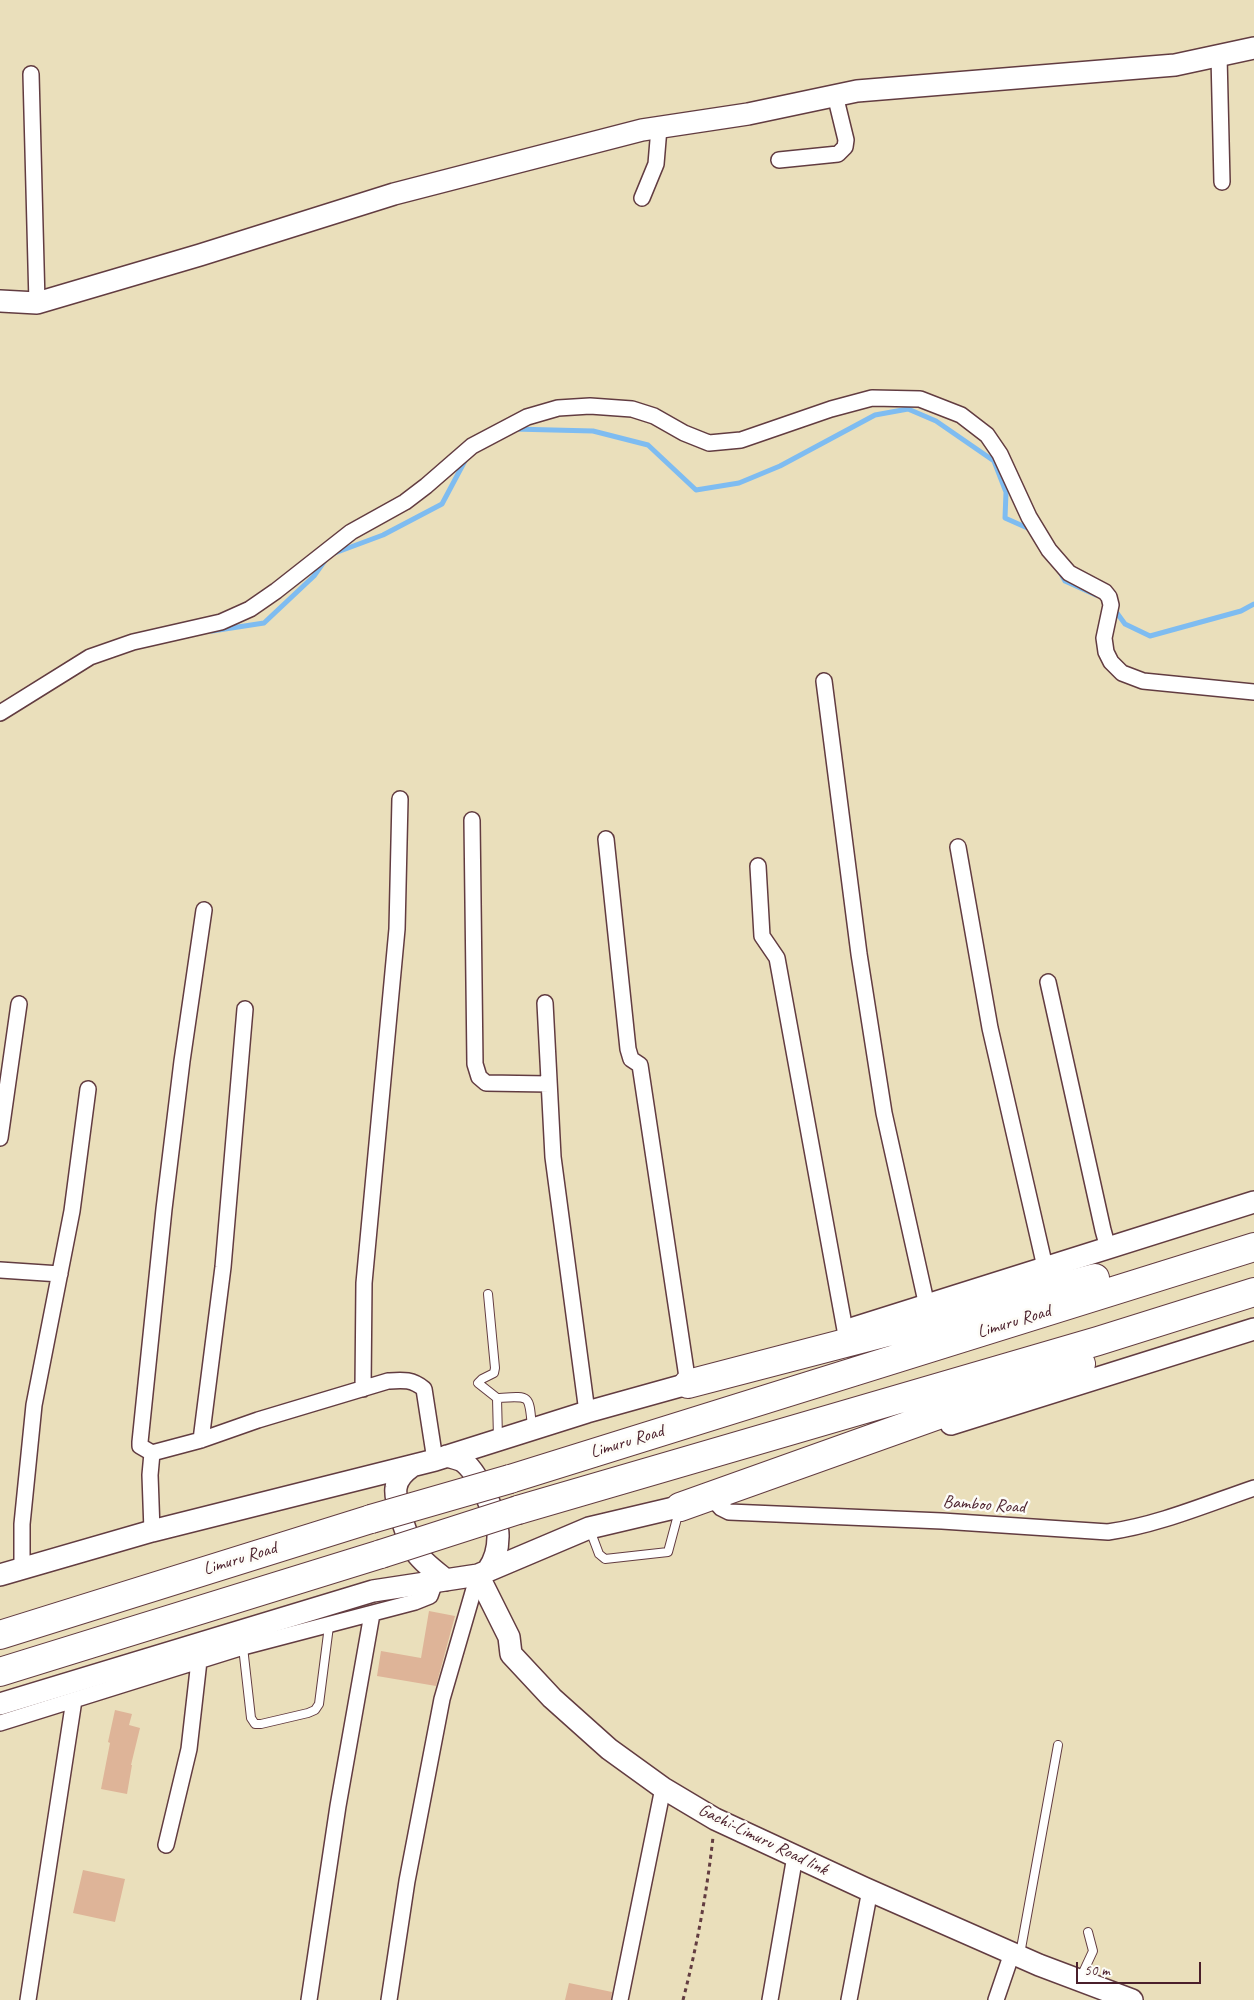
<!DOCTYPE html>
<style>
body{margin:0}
#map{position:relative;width:1254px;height:2000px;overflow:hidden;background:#eadfbb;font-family:Caveat,sans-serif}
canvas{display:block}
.scale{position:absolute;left:1076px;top:1962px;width:125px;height:22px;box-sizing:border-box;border:2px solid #4a1f2b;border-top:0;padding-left:6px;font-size:15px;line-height:18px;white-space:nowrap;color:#4a1f2b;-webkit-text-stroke:4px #fdfcf7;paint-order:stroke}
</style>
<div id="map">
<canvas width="1254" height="2000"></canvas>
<div class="scale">50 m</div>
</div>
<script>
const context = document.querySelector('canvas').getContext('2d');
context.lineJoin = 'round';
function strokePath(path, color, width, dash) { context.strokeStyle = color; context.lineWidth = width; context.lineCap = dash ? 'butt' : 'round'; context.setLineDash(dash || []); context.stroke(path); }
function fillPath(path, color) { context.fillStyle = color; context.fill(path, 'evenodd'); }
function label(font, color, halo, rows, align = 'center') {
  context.font = font + ' Caveat,sans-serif'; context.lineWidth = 5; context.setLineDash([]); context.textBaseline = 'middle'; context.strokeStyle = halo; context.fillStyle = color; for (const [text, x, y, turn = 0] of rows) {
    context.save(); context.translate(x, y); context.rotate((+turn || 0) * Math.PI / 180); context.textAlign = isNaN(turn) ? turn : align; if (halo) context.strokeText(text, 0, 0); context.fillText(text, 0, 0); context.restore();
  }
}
const stream = new Path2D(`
 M 513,429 L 593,431 L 648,445 L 696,490 L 739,483 L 780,466 L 875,415 L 908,409 L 936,421 L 994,461 L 1006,492 L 1005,518 L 1032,530
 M 332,554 L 383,535 L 442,504 L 467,457
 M 1060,572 L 1065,581 L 1096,595
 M 1114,609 L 1125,624 L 1150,636 L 1241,611 L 1254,604
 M 212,631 L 264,623 L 314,576 L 326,559`);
const building = new Path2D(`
 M 429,1611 L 455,1616 L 436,1686 L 377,1676 L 381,1651 L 421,1658 Z
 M 115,1710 L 132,1714 L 129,1725 L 140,1728 L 131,1765 L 132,1765 L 127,1794 L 101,1789 L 110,1743 L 108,1742 Z
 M 83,1870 L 125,1879 L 115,1922 L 73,1913 Z
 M 569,1983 L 612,1992 L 611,2000 L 565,2000 Z`);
const path = new Path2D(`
 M 683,2000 C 697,1946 707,1892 713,1837`);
const lane = new Path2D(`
 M 488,1294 L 495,1368 L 494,1373 L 482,1379 L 478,1383 L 497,1398 L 498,1438
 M 497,1398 C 531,1396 529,1394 532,1428
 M 590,1530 L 599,1554 L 605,1559 L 668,1552 L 679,1511
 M 243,1647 L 251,1718 L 255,1724 L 261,1724 L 308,1713 L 315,1710 L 319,1704 L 329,1626
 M 1020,1954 L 1058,1745
 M 1080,1979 L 1093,1951 L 1088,1932`);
const street = new Path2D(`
 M 1219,56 L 1222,182
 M 31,74 L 37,303
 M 779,160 L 838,154 L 845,147 L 846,140 L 835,95
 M 642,198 L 656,164 L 659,128
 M 824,681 L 859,954 L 884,1113 L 927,1306
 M 0,713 L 90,657 L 133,642 L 221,622 L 250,609 L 276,591 L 351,532 L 405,502 L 426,486 L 472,446 L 527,417 L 558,408 L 590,406 L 632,409 L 654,416 L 684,433 L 709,443 L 741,440 L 831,409 L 872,398 L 920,399 L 961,415 L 987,435 L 1000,454 L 1029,517 L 1049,550 L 1069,573 L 1105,592 L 1109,597 L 1111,605 L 1104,638 L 1106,652 L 1111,662 L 1122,673 L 1143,681 L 1254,692
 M 472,820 L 475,1064 L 479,1077 L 486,1083 L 549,1084
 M 606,839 L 628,1049 L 631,1059 L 640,1065 L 688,1384
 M 958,847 L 990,1028 L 1045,1267
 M 758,866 L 762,936 L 777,958 L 845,1330
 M 1048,982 L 1103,1230 L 1108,1248
 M 545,1003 L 553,1157 L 587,1412
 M 0,1138 L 19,1004
 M 0,1270 L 60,1274
 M 363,1389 L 364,1283 L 397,929 L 400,799
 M 201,1440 L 223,1267 L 245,1009
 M 152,1453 L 140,1446 L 140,1442 L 164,1209 L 182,1061 L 204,910
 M 712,1498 L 721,1508 L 729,1512 L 942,1521 L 1108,1532 C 1158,1525 1207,1504 1254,1488
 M 152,1531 L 150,1475 L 152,1453 L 201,1440 L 258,1420 L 388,1381 C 403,1380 412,1379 424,1389 L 435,1460
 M 22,1570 L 22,1524 L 34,1405 L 72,1211 L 88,1089
 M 0,1723 L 243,1647 L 415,1602 L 430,1596 L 435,1582
 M 166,1845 L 189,1749 L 199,1661
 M 28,2000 L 74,1700
 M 309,2000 L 338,1806 L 372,1614
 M 389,2000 L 407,1881 L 442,1699 L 478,1575
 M 620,2000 L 663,1788
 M 770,2000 L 795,1856
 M 849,2000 L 870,1890
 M 996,2000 L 1012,1953`);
const secondary = new Path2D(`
 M 0,301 L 37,303 L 200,255 L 394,194 L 642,130 L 748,114 L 857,91 L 1175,65 L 1254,48
 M 854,1328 L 1254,1202
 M 951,1424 L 1254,1329
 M 447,1456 C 453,1458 461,1459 465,1463 C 479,1475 499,1520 498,1537 C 498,1550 495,1560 488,1570
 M 411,1467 C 404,1472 397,1479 396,1488 C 394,1501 408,1540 415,1551 C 422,1562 435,1571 446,1580
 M 0,1575 L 152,1531 L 435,1460 L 587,1412 L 702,1380
 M 478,1575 L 509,1637 L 511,1654 L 552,1698 L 609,1749 L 663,1788 L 715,1819 L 864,1888 L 1039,1965 L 1132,2000
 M 0,1704 L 373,1591 L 478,1575 L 589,1528 L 695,1503`);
const highway = new Path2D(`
 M 688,1384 L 1095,1278
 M 510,1479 L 1254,1247
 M 680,1507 L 1081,1364
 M 518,1510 L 1098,1341 L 1254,1292
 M 0,1635 L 371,1519
 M 0,1672 L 381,1554`);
const highwayBridge = new Path2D(`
 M 371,1519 L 510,1479
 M 381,1554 L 518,1510`);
const streetNames = [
 ["Limuru Road",1014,1322,-17],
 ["Limuru Road",627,1442,-17],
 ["Bamboo Road",984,1505,4],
 ["Limuru Road",240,1559,-17],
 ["Gachi-Limuru Road link",763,1840,26]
];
strokePath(stream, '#7ebcf1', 5);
fillPath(building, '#deb498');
strokePath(lane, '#623c41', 10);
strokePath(street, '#623c41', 18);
strokePath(secondary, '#623c41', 24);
strokePath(highway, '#623c41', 30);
strokePath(path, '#623c41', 3, [4, 4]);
strokePath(lane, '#fff', 8);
strokePath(street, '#fff', 15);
strokePath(secondary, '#fff', 21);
strokePath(highway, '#fff', 28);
strokePath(highwayBridge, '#623c41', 30, []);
strokePath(highwayBridge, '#fff', 28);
label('18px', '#4a1f2b', '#fdfcf7', streetNames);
</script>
